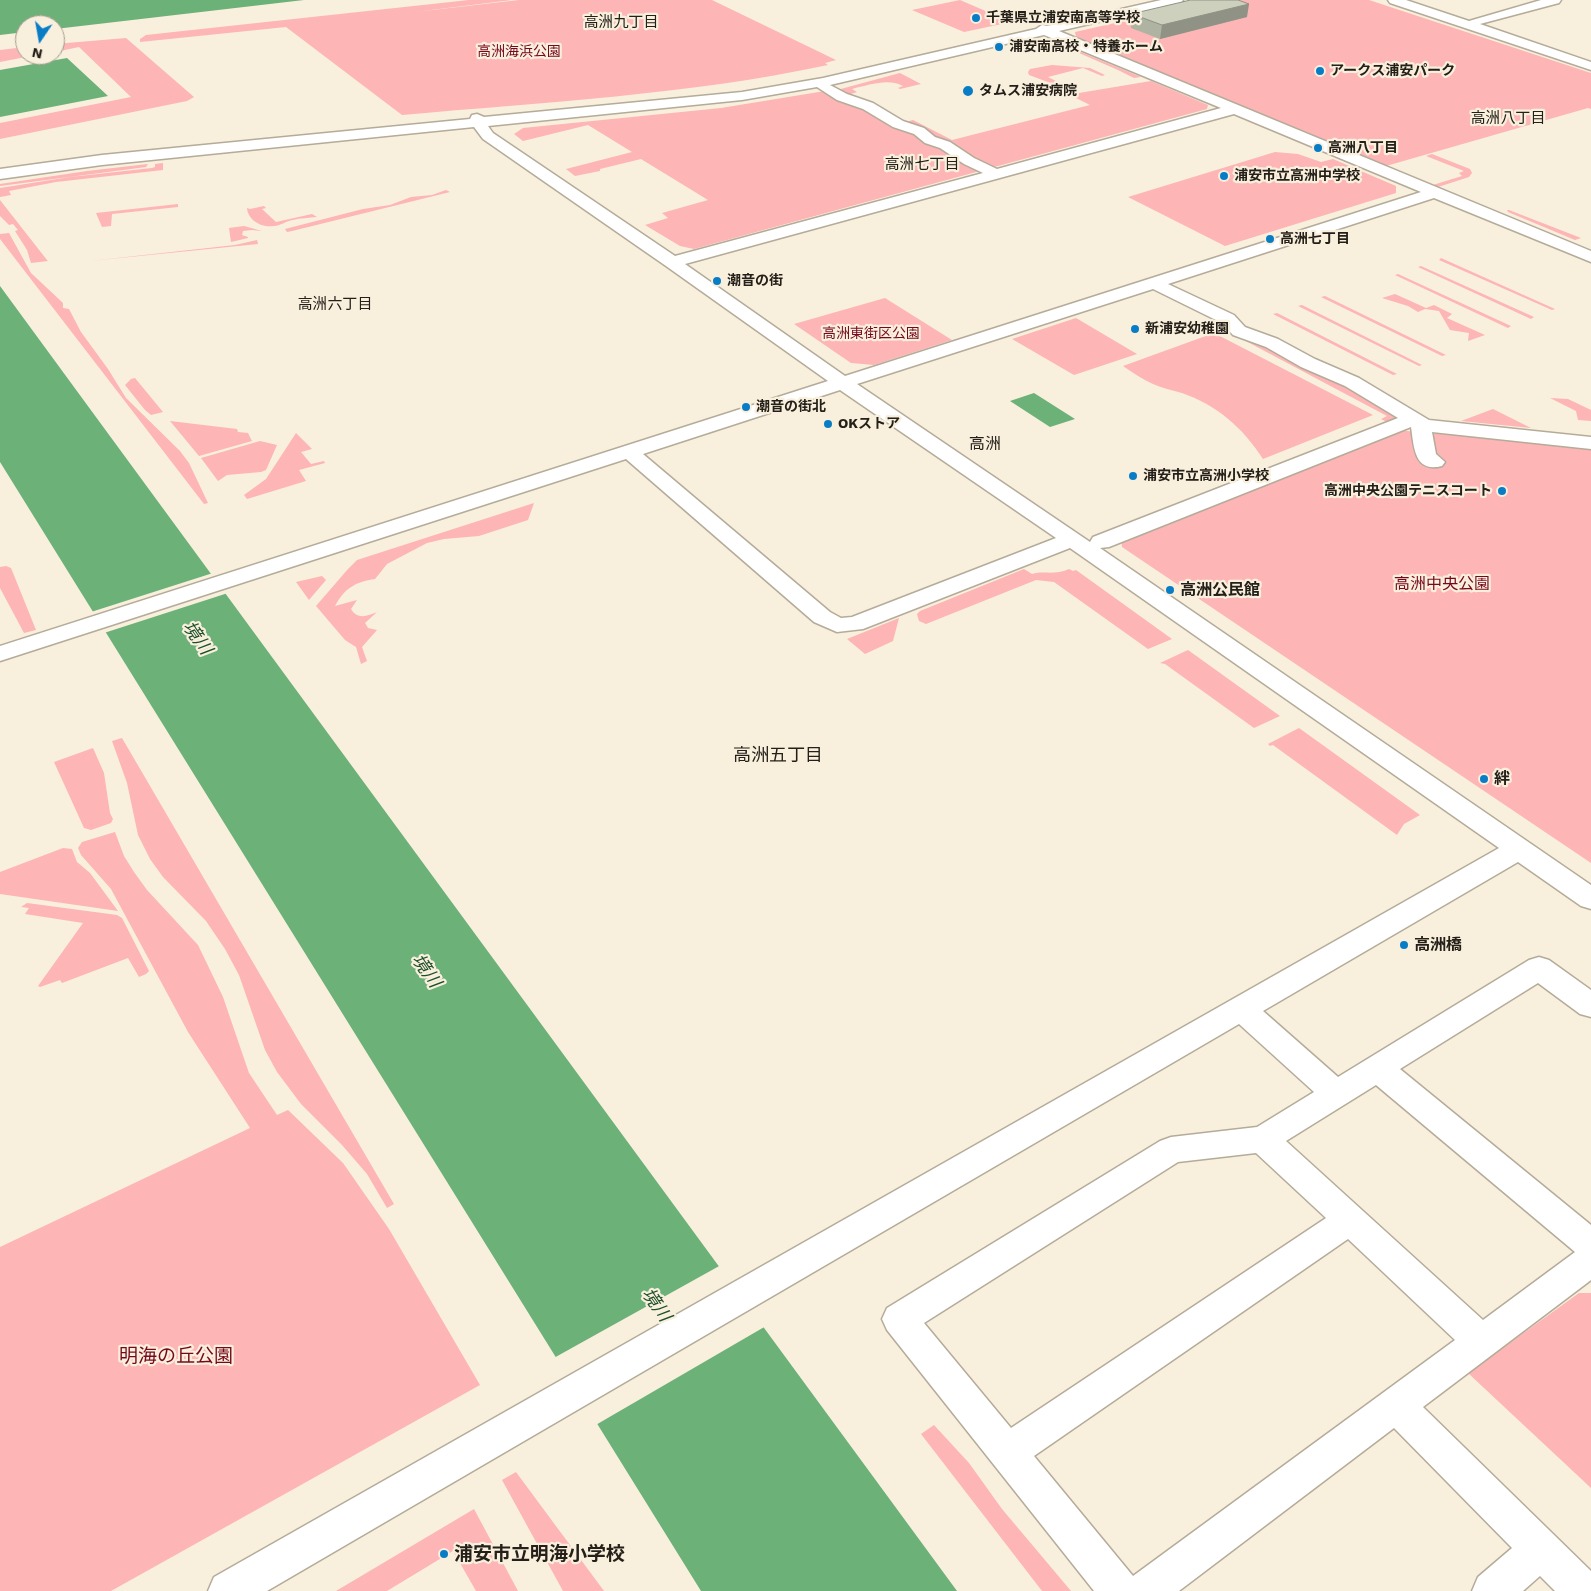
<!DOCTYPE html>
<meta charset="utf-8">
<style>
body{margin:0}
#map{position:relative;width:1591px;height:1591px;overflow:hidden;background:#f9efdd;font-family:"Work Sans",sans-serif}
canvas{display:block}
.north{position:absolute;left:15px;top:15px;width:50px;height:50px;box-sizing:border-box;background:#f9efdd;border:1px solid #a49c8f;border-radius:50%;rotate:192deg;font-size:14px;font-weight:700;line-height:20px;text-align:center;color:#242019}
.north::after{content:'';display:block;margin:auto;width:18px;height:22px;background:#087dc6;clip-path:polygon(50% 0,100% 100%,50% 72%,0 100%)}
</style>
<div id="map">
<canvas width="1591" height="1591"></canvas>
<div class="north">N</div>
</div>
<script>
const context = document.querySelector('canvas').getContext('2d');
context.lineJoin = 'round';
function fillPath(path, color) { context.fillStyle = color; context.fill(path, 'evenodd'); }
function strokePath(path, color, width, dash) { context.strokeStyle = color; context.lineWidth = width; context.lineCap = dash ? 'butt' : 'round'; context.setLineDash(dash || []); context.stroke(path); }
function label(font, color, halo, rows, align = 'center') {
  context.font = font + ' "Work Sans","Noto Sans JP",sans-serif'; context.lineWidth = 4.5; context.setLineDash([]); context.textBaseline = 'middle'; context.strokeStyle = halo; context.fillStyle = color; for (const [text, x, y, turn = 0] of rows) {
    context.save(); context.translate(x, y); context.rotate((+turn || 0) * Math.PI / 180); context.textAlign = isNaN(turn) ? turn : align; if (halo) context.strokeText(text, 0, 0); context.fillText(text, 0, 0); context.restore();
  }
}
const green = new Path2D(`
 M 469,0 L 512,0 L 415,12 L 519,0 L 712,0 L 836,60 L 825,63 L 828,65 C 688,95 544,102 402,115 L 286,27 L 140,42 L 140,39 L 146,35 Z
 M 960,0 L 1011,22 L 964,32 L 912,10 Z
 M 1217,0 L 1369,0 L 1591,73 L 1591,109 L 1588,108 L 1386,166 L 1076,37 L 1075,32 Z
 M 126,38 L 194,97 L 187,101 L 0,139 L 0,123 L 131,97 L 79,47 L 55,52 L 55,44 Z
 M 1045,40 L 1054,41 L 1141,77 L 1134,78 L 1118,70 L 1056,43 L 1047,43 L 1015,50 L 1010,49 Z
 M 25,47 L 25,55 L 36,55 L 0,62 L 0,50 Z
 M 1052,65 L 1090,68 L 1105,75 L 1102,76 L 1083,68 L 1048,77 L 1066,86 L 1061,87 L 1029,75 L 1028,72 L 1030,69 Z
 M 900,73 L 921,84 L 900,89 L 898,88 L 903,86 C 888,78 869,85 852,89 L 857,92 L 851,94 L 870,104 L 837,90 Z
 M 1151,81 L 1208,105 L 1207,109 L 694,249 L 680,246 L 645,225 L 668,218 L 662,213 L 708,200 L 641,159 L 600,169 L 600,171 L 575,176 L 566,169 L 632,152 L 588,125 L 523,141 L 514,134 L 523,128 L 721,108 L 825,91 L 872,105 L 906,122 L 913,120 L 952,140 L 1090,105 L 1072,96 L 1073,94 Z
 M 1275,152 L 1298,154 L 1321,162 L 1333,159 L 1396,186 L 1396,193 L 1225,246 L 1128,197 Z
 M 1432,154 L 1470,169 L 1472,173 L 1469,177 L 1438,187 L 1433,185 L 1462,176 L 1459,173 L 1464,171 L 1426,156 Z
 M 163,163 L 163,170 L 56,182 L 9,191 L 11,195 L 0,197 L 0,188 L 70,177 L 152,168 L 155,167 L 155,164 Z
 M 148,164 L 146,167 L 0,186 L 0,184 L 87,171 Z
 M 446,190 L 450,192 L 292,231 L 287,232 L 285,229 L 363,209 L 390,205 L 411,197 L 432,195 Z
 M 0,200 L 47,260 L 48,261 L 31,263 L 27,250 L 15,231 L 18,230 L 13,224 L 9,225 L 0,216 Z
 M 178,204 L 178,207 L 112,214 L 111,226 L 102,227 L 96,213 Z
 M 264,206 L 266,208 L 262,209 L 276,222 L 312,214 L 317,217 C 309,218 300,218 293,220 C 286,221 280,226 274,226 C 261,228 248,220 247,208 L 250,209 Z
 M 1509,210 L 1581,238 L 1575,240 L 1508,212 L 1507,210 Z
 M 244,226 L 262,231 L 252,230 L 243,231 L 242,235 L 248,237 L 248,238 L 231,242 L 229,228 Z
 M 9,233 L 31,273 L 63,303 L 63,308 L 69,309 L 81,332 L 108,369 L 126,398 L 180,451 L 189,463 L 208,503 L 204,504 L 0,239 L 0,234 Z
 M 257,240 L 258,244 L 90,261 L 235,245 Z
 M 1441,258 L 1555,309 L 1552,310 L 1439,260 Z
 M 1421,266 L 1534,317 L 1531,319 L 1418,267 Z
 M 1398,274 L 1511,326 L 1508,328 L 1395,275 Z
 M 1395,294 L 1426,308 L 1434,305 L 1452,314 L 1447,318 L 1485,335 L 1468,341 L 1469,333 L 1450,330 L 1439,311 L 1425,309 L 1418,312 L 1408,306 L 1382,298 Z
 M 1325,296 L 1446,355 L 1442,356 L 1321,297 Z
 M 885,298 L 952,340 L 874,365 L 851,363 L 794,324 Z
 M 1302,305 L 1422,365 L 1419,366 L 1298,306 Z
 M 1277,313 L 1397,374 L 1393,375 L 1273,314 Z
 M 1076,318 L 1137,354 L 1074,375 L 1012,339 Z
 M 1214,333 L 1373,415 L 1263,459 C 1243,428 1217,405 1182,393 C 1172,390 1162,388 1153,384 C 1142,379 1132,372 1123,366 Z
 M 1242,339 L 1250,340 L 1319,371 L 1400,417 L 1387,422 L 1381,419 L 1387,416 Z
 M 135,378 L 163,412 L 151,415 L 145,410 L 125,385 L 131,379 Z
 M 1550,398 L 1568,399 L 1591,410 L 1591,421 L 1578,420 L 1576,411 Z
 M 1493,409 L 1531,428 L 1461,421 Z
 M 170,421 L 237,429 L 238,432 L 248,433 L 252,441 L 199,456 Z
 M 1396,430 L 1452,435 L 1452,431 L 1591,446 L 1591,863 L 1122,547 L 1121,538 Z
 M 296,433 L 312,449 L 301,452 L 311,464 L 324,461 L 325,463 L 299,470 L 306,481 L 247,499 L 244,495 L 266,479 Z
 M 260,441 L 277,445 L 266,470 L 261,472 L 227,475 L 218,481 L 201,458 Z
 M 534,503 L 528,520 L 479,536 L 444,539 L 427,543 L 387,564 L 375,579 C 355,582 345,588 335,606 L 357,600 L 351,609 C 357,620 368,616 377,612 L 365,623 L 368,628 L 377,630 L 362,647 L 367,661 L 361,664 L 356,647 L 345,640 L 316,606 L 348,569 L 357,560 Z
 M 0,567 L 6,566 L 11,568 L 36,630 L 24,633 L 0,588 Z
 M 1024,569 L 1032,574 C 1044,570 1053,576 1069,569 L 1073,571 L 1076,570 L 1172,639 L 1148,649 L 1054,582 L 1036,580 L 926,624 L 919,621 L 917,614 L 920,611 Z
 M 322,576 L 326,580 L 309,600 L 296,582 Z
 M 899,618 L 893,641 L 865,654 L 847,639 Z
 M 1188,650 L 1280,716 L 1254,728 L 1165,664 L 1160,663 Z
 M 1299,728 L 1420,815 L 1404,824 L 1397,835 L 1273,745 L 1270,746 L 1268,744 Z
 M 122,738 L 394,1204 L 387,1208 L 367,1174 L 342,1145 L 301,1104 L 277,1072 L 265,1050 L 239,975 L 225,949 L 206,921 L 163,877 L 150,859 L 138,835 L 127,783 L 112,741 Z
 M 93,748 L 104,773 L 110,813 L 113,819 L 111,823 L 91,830 L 84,828 L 54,762 Z
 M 115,832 L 124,856 L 134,872 L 147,890 L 198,945 L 223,997 L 249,1073 L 277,1115 L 288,1110 L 343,1163 L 389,1229 L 480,1385 L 111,1591 L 0,1591 L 0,1247 L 250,1128 L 188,1032 L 111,889 L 81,855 L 78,848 L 82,842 Z
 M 63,848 L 72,849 L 77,862 L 90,873 L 118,911 L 0,894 L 0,872 Z
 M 27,903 L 117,915 L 122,918 L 149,971 L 146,974 L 139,977 L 128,958 L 62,983 L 60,980 L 40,987 L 38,986 L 83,923 L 25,914 L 29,908 L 21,907 Z
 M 1579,1293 L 1591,1293 L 1591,1488 L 1468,1373 Z
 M 934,1425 L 969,1463 L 1002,1509 L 1071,1591 L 1042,1591 L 921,1434 Z
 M 516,1472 L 604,1591 L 563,1591 L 502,1480 Z
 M 474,1509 L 518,1591 L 476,1591 L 453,1551 L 387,1591 L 336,1591 Z`);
const water = new Path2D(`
 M 0,0 L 304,0 L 55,29 L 55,25 L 25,25 L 25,32 L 0,35 Z
 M 67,58 L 108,96 L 0,117 L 0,70 Z
 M 0,286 L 104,428 L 957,1591 L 701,1591 L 0,462 Z
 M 1034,393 L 1075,419 L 1050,427 L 1010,401 Z`);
const pier = new Path2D(`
 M 213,573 L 228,593 L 104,633 L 91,612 Z
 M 721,1265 L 766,1326 L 594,1426 L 552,1359 Z`);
const minor = new Path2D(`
 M 1161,0 L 1183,0 L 1181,3 L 1059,31 L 1591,251 L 1591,262 L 1434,198 L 1168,284 L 1234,315 L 1245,327 L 1278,339 L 1315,359 L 1359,378 L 1429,420 L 1591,437 L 1591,449 L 1432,432 L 1436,454 L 1445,462 L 1442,466 C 1414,473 1414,447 1411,427 L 1109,547 L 1100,548 L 1591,885 L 1591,909 L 1581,906 L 1518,862 L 1263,1011 L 1338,1077 L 1529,960 L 1539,957 L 1549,960 L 1591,990 L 1591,1017 L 1580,1014 L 1538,983 L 1400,1069 L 1591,1225 L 1591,1280 L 1423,1407 L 1591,1571 L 1591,1591 L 1555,1591 L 1540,1576 L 1523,1591 L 1472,1591 L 1478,1577 L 1512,1548 L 1394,1428 L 1179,1591 L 1094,1591 L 887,1330 L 882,1319 L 887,1308 L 1160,1141 L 1171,1137 L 1257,1127 L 1314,1092 L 1239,1024 L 267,1591 L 208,1591 L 214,1577 L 1499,848 L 1070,548 L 863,629 L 837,632 L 814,622 L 626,459 L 0,661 L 0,646 L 828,381 L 666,266 L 483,139 L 474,127 L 102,165 L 0,179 L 0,169 L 102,155 L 470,119 L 472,115 L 477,114 L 484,117 L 742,92 L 823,78 L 1036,29 L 1042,25 L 1047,26 ZM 1044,35 L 1221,108 L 997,169 L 974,158 L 950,142 L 935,137 L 924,128 L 903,121 L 873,103 L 847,94 L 830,85 ZM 817,87 L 837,100 L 863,109 L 893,127 L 914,134 L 925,143 L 940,148 L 964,164 L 983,173 L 675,256 L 493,133 L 488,126 L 742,100 ZM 1234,114 L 1421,192 L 845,376 L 685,264 ZM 1153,289 L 1222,323 L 1233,335 L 1266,347 L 1301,367 L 1345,386 L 1398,418 L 1093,537 L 1090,542 L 857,384 ZM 840,390 L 1056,538 L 852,617 L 841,618 L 830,612 L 643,454 ZM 1376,1085 L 1575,1252 L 1483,1320 L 1286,1141 ZM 1256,1153 L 1326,1218 L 1011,1428 L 924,1323 L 1178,1162 ZM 1348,1239 L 1455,1340 L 1133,1576 L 1034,1456 Z
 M 1388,0 L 1406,0 L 1469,21 L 1541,0 L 1561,0 L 1559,3 L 1480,24 L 1591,62 L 1591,70 L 1390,3 Z`);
const wall = new Path2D(`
 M 1132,14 L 1247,17 L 1160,39 L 1131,28 Z`);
const shadedWall = new Path2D(`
 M 1249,4 L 1247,17 L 1160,39 L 1162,25 Z`);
const building = new Path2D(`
 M 1191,0 L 1238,0 L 1249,4 L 1162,25 L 1132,14 Z`);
const markers = [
 [976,18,5,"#087dc6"],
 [999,47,5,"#087dc6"],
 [1320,71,5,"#087dc6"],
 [968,91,6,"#087dc6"],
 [1318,148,5,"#087dc6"],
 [1224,176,5,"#087dc6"],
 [1270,239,5,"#087dc6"],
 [717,281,5,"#087dc6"],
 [1135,329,5,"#087dc6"],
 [746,407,5,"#087dc6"],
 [828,424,5,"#087dc6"],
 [1133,476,5,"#087dc6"],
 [1502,491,5,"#087dc6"],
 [1170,590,5,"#087dc6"],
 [1484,779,5,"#087dc6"],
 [1404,945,5,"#087dc6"],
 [444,1554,5,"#087dc6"]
];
const farPoinames = [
 ["千葉県立浦安南高等学校",986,18],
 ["浦安南高校・特養ホーム",1009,47],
 ["アークス浦安パーク",1330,71],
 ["タムス浦安病院",979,91],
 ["高洲八丁目",1328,148],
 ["浦安市立高洲中学校",1234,176],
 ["高洲七丁目",1280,239],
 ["潮音の街",727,281],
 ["新浦安幼稚園",1145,329],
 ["潮音の街北",756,407],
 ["OKストア",838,424],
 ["浦安市立高洲小学校",1143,476],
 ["高洲中央公園テニスコート",1492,491,"right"]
];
const farParknames = [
 ["高洲海浜公園",519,52],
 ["高洲東街区公園",871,334]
];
const farNeighbourhoodnames = [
 ["高洲九丁目",621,23],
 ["高洲八丁目",1508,119],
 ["高洲七丁目",922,165],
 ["高洲六丁目",335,305]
];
const farQuarternames = [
 ["高洲",985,444]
];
const parkNames = [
 ["高洲中央公園",1442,584]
];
const poiNames = [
 ["高洲公民館",1180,590],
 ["絆",1494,779],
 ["高洲橋",1414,945]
];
const waterNames = [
 ["境川",197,638,55],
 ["境川",426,971,55],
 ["境川",656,1305,55]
];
const neighbourhoodNames = [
 ["高洲五丁目",778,756]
];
const nearParknames = [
 ["明海の丘公園",176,1356]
];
const nearPoinames = [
 ["浦安市立明海小学校",454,1554]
];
fillPath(green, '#fdb5b5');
fillPath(water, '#6bb178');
fillPath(pier, '#f9efdd');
strokePath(minor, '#b4ab99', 3);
fillPath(minor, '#fff');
fillPath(wall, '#afb3a2');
fillPath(shadedWall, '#8f9284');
fillPath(building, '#ccd0bc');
strokePath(building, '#8f9284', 1);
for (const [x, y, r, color] of markers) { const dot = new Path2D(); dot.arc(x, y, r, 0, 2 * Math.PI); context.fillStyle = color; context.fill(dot); strokePath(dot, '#f9efdd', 2); }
label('bold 14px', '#242019', '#f9efdd', farPoinames, 'left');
label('14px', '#76081e', '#f9efdd', farParknames);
label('15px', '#242019', '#f9efdd', farNeighbourhoodnames);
label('16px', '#242019', '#f9efdd', farQuarternames);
label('16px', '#76081e', '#f9efdd', parkNames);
label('bold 16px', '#242019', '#f9efdd', poiNames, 'left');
label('italic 18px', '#1d4f29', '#f9efdd', waterNames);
label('18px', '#242019', '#f9efdd', neighbourhoodNames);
label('19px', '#76081e', '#f9efdd', nearParknames);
label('bold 19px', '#242019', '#f9efdd', nearPoinames, 'left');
</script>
